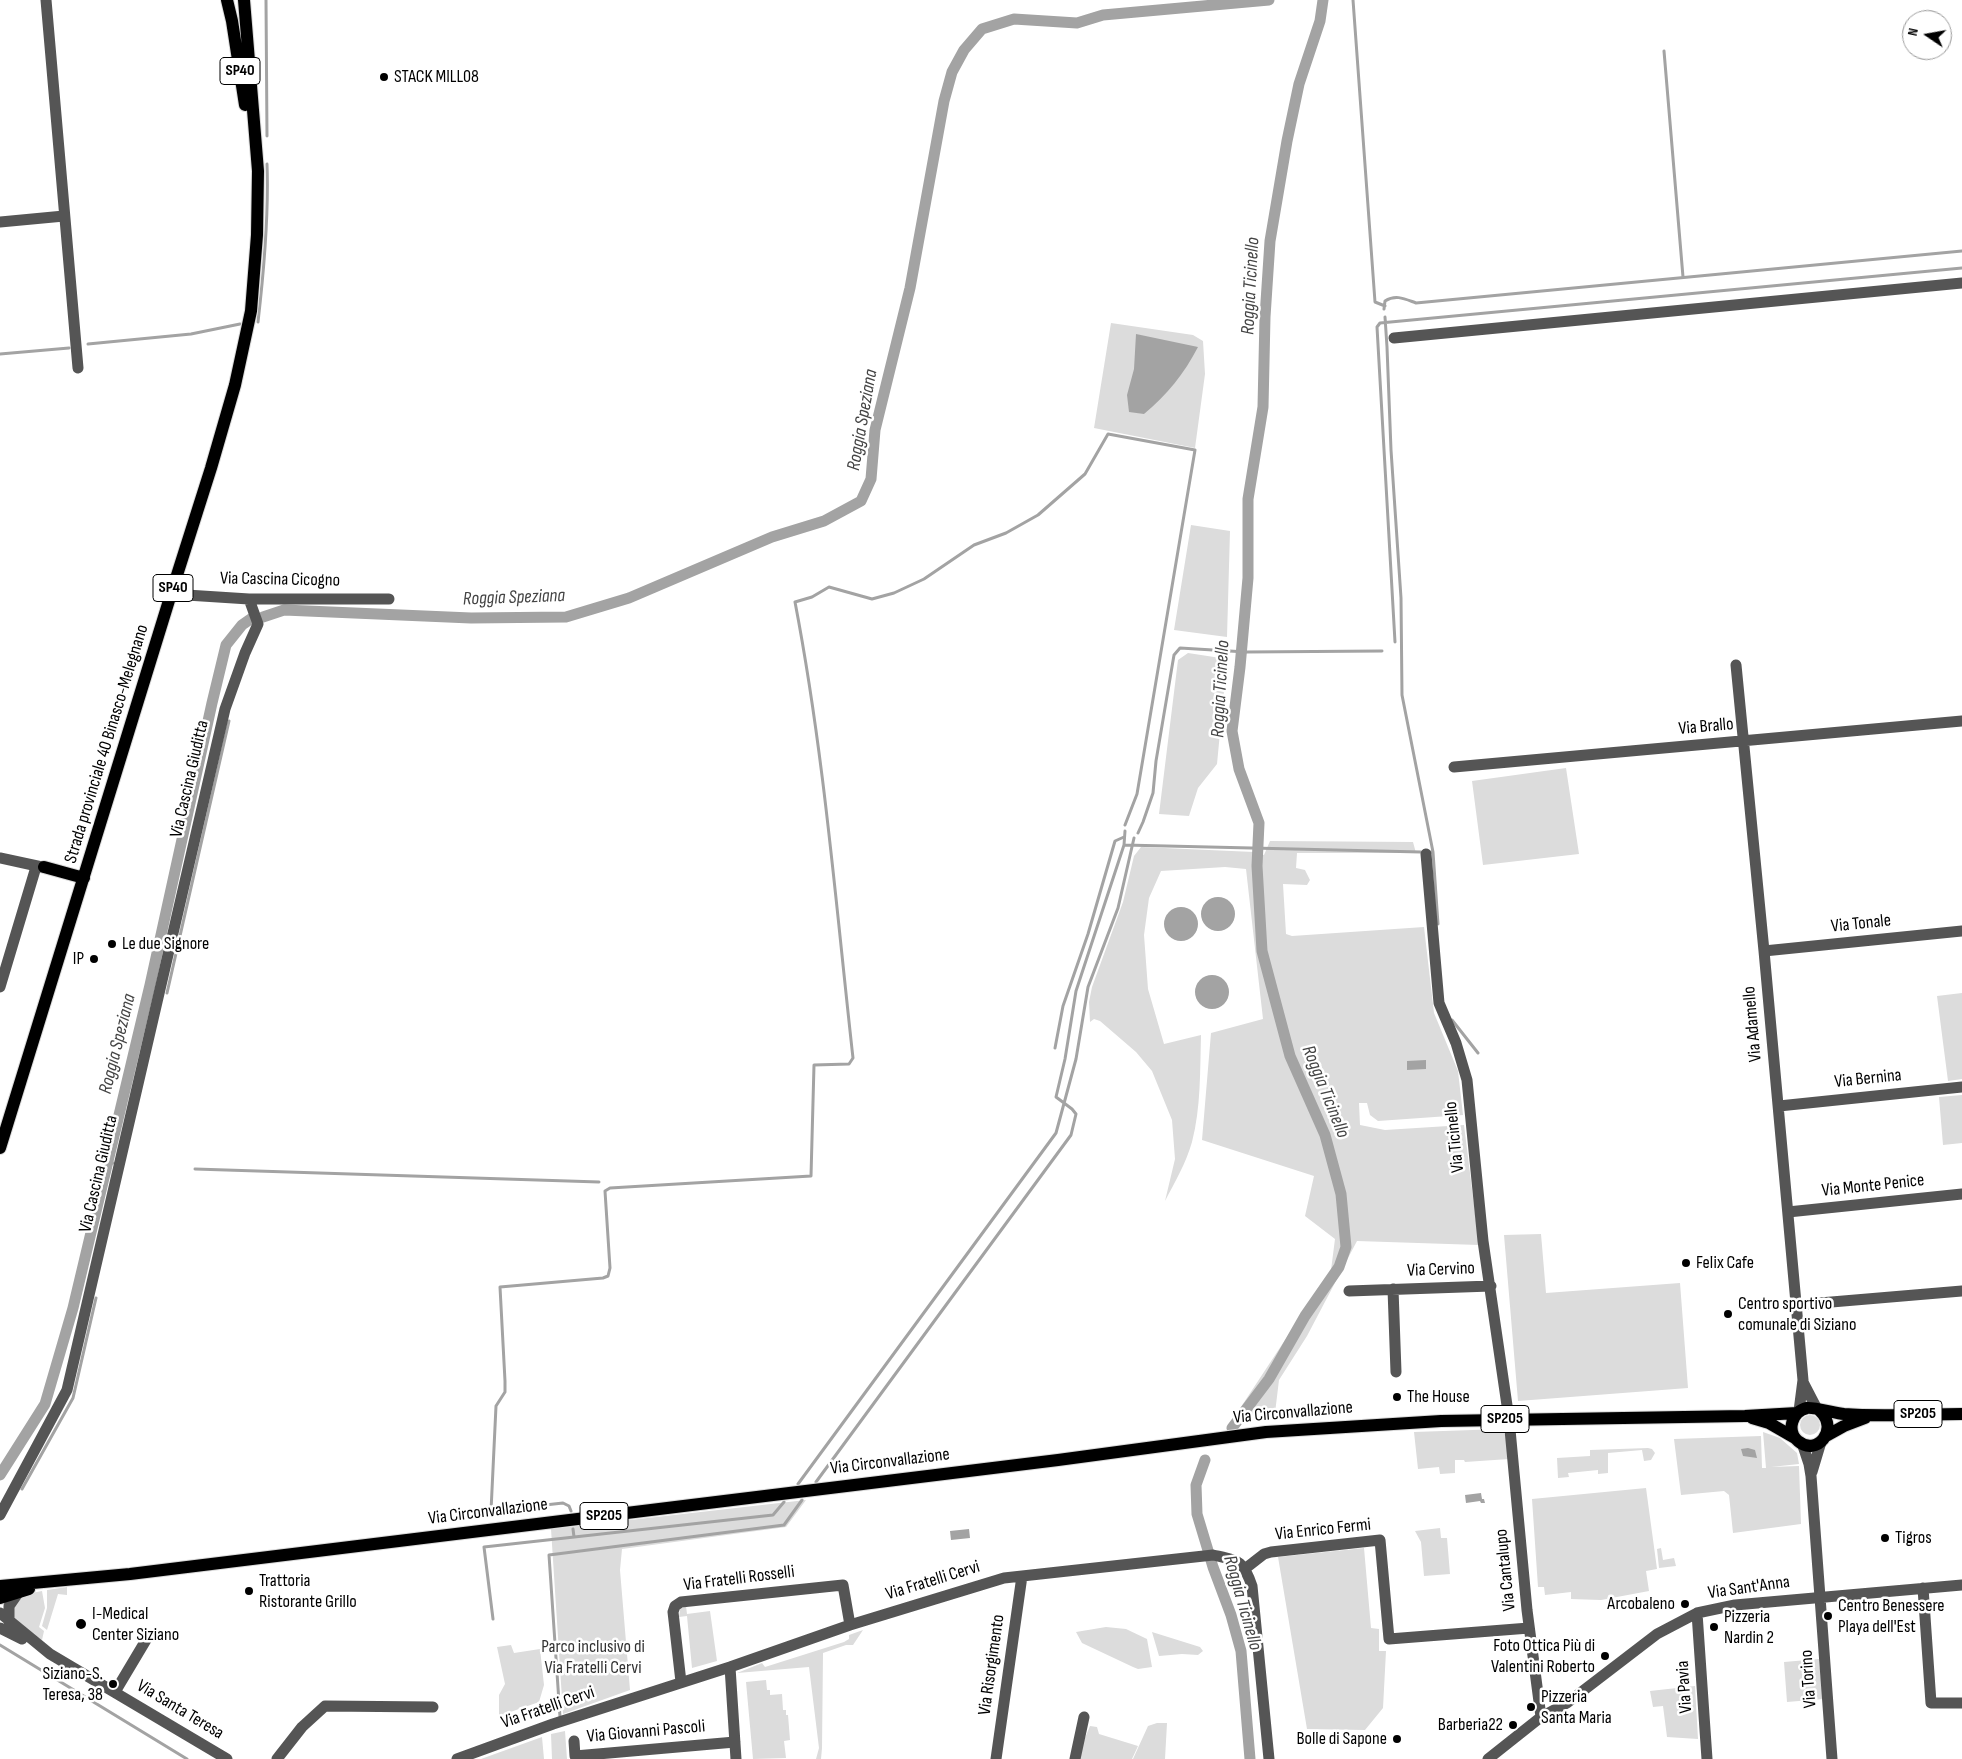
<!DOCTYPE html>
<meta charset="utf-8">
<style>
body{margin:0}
#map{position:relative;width:1962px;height:1759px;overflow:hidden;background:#fff;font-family:"Sofia Sans Condensed",sans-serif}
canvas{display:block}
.north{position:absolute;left:1902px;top:10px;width:50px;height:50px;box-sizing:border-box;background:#fff;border:1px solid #999;border-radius:50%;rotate:282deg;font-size:14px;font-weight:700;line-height:20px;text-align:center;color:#000}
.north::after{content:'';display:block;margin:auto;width:18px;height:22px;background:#000;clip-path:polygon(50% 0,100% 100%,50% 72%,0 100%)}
</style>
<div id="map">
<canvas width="1962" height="1759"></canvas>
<div class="north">N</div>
</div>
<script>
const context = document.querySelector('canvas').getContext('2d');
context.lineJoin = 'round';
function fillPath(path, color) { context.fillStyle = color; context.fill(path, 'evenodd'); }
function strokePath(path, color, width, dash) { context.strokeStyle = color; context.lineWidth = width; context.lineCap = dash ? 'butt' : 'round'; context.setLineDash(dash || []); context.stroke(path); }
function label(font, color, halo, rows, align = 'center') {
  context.font = font + ' "Sofia Sans Condensed",sans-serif'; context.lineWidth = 5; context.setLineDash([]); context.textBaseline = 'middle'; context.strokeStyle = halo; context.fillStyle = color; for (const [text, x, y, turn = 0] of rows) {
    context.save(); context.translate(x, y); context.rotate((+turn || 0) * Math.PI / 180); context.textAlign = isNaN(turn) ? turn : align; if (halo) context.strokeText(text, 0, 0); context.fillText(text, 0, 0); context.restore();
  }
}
const green = new Path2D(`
 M 1111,323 L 1193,335 L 1203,341 L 1205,374 L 1195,448 L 1094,428 Z
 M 1191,525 L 1230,531 L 1227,637 L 1174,630 Z
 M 1188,653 L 1227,659 L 1217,764 L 1198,788 L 1189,816 L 1159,814 L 1178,660 Z
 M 1566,768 L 1579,854 L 1483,865 L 1472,781 Z
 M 1270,841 L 1413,842 L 1416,853 L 1297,853 L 1296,868 L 1305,870 L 1310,880 L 1307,885 L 1283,884 L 1286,934 L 1292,936 L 1424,927 L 1434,1013 L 1458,1071 L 1463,1115 L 1378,1121 L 1370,1115 L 1367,1103 L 1359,1103 L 1360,1125 L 1385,1130 L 1464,1125 L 1479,1245 L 1357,1241 L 1307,1336 L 1279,1380 L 1275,1413 L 1235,1416 L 1331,1270 L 1335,1239 L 1305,1216 L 1314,1176 L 1202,1140 L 1211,1033 L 1263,1019 L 1246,869 L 1225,867 L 1161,871 L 1149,898 L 1144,935 L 1148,989 L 1164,1044 L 1201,1035 C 1200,1070 1201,1108 1192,1142 C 1186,1163 1175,1182 1165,1201 L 1175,1159 L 1172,1120 L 1152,1071 L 1136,1052 L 1100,1021 L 1094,1019 L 1090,1022 L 1089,1002 L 1092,987 L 1123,902 L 1134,856 L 1141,847 L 1254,852 L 1264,855 Z
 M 1962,993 L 1962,1079 L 1948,1081 L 1937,996 Z
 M 1962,1095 L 1962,1143 L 1943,1145 L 1939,1097 Z
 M 1541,1234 L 1546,1293 L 1680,1283 L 1688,1388 L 1518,1401 L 1504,1235 Z
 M1800 1425a10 10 0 1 1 20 0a10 10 0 1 1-20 0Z
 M 1502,1429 L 1506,1436 L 1509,1459 L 1465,1462 L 1464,1460 L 1455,1460 L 1455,1473 L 1440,1474 L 1439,1467 L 1418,1469 L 1414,1432 Z
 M 1763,1432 L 1780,1438 L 1797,1453 L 1799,1464 L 1771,1467 L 1799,1466 L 1801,1524 L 1733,1533 L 1729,1495 L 1724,1491 L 1681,1495 L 1674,1439 L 1761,1436 L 1762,1468 L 1766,1468 Z
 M 1648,1448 L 1652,1449 L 1655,1453 L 1651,1460 L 1644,1461 L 1642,1450 L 1608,1453 L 1608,1473 L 1598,1474 L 1598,1470 L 1568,1473 L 1569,1477 L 1558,1478 L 1557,1458 L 1590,1456 L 1590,1450 Z
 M 1646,1488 L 1657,1569 L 1646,1571 L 1649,1591 L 1601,1600 L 1571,1599 L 1571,1592 L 1545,1595 L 1544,1587 L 1538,1587 L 1532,1499 Z
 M 806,1500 L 786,1527 L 622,1549 L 620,1570 L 630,1690 L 563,1714 L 551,1529 Z
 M 1440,1528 L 1441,1538 L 1447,1538 L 1450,1574 L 1424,1576 L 1421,1542 L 1415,1531 Z
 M 1364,1548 L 1371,1628 L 1379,1629 L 1379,1651 L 1386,1651 L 1383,1708 L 1365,1730 L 1307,1729 L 1278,1557 Z
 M 1661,1548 L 1663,1560 L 1674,1558 L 1676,1566 L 1659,1568 L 1657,1549 Z
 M 67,1587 L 67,1595 L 58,1594 L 47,1630 L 42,1626 L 47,1608 L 47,1590 Z
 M 42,1591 L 45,1608 L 39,1627 L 44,1631 L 42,1640 L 19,1626 L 12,1616 L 14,1602 L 27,1594 Z
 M 686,1606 L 687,1614 L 710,1611 L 717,1661 L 692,1668 L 687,1616 L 679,1617 L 680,1609 Z
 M 1106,1627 L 1126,1629 L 1147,1639 L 1152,1667 L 1138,1669 L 1133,1667 L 1082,1643 L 1076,1632 Z
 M 863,1630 L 853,1645 L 846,1645 L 823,1653 L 822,1748 L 821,1759 L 816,1759 L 819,1748 L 809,1667 L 737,1673 L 762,1663 L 765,1667 L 844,1642 L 849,1639 L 849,1635 Z
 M 1152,1632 L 1200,1647 L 1203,1651 L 1198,1655 L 1182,1654 L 1159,1656 Z
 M 511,1645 L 514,1653 L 540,1649 L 544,1685 L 539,1702 L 499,1716 L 499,1695 L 505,1684 L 497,1647 Z
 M 1819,1659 L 1823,1699 L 1787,1702 L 1784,1662 Z
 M 766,1680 L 767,1690 L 770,1690 L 770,1695 L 782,1694 L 783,1710 L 786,1710 L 786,1715 L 788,1715 L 790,1740 L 784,1741 L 786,1758 L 753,1759 L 746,1682 Z
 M 1695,1686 L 1698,1739 L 1667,1737 L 1663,1706 L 1653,1707 L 1650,1691 Z
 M 1157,1723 L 1167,1723 L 1165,1759 L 1133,1759 L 1148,1726 Z
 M 1090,1726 L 1097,1727 L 1099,1734 L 1138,1746 L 1132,1759 L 1076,1759 Z
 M 565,1731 L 567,1759 L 552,1759 L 551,1734 Z
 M 542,1737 L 544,1759 L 481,1759 Z`);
const water = new Path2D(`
 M 1136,334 L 1198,347 C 1184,374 1167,395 1144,414 L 1129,412 L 1127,395 L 1134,369 Z
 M1201 914a17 17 0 1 1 34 0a17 17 0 1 1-34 0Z
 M1164 924a17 17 0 1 1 34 0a17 17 0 1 1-34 0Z
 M1195 992a17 17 0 1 1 34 0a17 17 0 1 1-34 0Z
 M 1426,1060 L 1426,1069 L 1407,1070 L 1407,1061 Z
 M 1748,1448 L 1755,1450 L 1757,1458 L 1743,1456 L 1741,1449 Z
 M 1481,1493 L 1482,1499 L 1484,1499 L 1485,1503 L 1481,1503 L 1480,1501 L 1466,1503 L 1465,1495 Z
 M 969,1529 L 970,1538 L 951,1540 L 950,1531 Z`);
const stream = new Path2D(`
 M 266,0 L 267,136
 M 1353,0 L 1375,302 L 1385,306
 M 1664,51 L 1683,277
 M 1384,309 L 1385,301 C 1396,294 1405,299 1416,303 L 1962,251
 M 1385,317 L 1387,347 L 1391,450 L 1401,598 L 1402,695 L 1433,852 L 1430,852
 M 258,322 C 264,270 269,217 267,164
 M 88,344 L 191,334 L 240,324
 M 0,354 L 69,348
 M 1395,642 L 1377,327 L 1380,323 L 1962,268
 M 1138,833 L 1143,822 L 1153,793 L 1156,761 L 1174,655 L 1180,648 L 1246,652 L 1382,651
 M 1124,845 L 1421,852
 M 1433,852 L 1438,924
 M 167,993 L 229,721
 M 1452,1020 L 1478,1053
 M 1055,1048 L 1063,1006 L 1088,934 L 1115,841 L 1124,837
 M 106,1162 L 113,1163
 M 195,1169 L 599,1182
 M 816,1482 L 1071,1135 L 1076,1114 L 1072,1109 L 1056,1097 L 1065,1059 L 1076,991 L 1124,845 L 1125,831
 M 798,1484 L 1056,1133 L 1076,1059 L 1088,987 L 1118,908 L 1134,838
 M 22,1489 L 73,1398 L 96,1298
 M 571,1511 L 569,1506 L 563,1503 L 491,1511 L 496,1406 L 505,1392 L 505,1381 L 500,1287 L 603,1278 L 608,1276 L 610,1268 L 605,1191 L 610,1188 L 811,1176 L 814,1065 L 849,1064 L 853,1058 C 836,906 824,753 795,602 L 812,597 L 829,587 L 872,599 L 894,593 L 924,579 L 974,545 L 1006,533 L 1038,515 L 1085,474 L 1108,434 L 1195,450 L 1137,794 L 1125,825
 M 573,1529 L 574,1537
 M 493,1619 L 484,1547 L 773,1515 L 784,1502
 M 0,1645 L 187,1759
 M 560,1717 L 549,1555 L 784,1525 L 802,1500`);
const canal = new Path2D(`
 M 263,617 L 284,610 L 471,618 L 566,617 L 629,598 L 772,537 L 824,521 L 861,501 L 871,479 L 875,430 L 910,288 L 944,101 L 952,72 L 964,50 L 982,29 L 1014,19 L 1077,23 L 1103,15 L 1269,0
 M 1232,1428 L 1269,1379 L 1305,1316 L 1339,1267 L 1346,1247 L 1341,1194 L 1325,1135 L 1290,1056 L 1262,951 L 1257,866 L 1259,823 L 1239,769 L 1232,731 L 1240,667 L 1248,578 L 1248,499 L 1263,407 L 1265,317 L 1270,241 L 1287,141 L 1299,84 L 1320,21 L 1323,0
 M 1205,1460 L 1196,1485 L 1197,1514 L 1213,1567 L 1231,1615 L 1241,1651 L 1250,1759
 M 0,1475 L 45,1404 L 73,1308 L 150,985 L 212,703 L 226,645 L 242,625 L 252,618`);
const minor = new Path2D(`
 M 46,0 L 78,368
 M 0,222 L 64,216
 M 1394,338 L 1962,283
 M 171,594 L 249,599 L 389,599
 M 1736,665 L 1764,951 L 1803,1380 L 1799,1411
 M 1454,767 L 1962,721
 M 1426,854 L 1439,1003 L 1456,1043 L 1467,1080 L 1483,1241 L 1509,1419 L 1527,1610 L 1541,1717
 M 0,858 L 42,867
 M 1764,951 L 1962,931
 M 0,987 L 36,867
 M 1779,1106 L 1962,1087
 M 1788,1212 L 1962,1194
 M 1393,1289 L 1396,1372
 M 1349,1291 L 1491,1286
 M 1796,1305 L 1962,1291
 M 1803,1382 L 1817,1409
 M 1802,1443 L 1809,1464 L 1811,1476 L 1832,1759
 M 1812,1472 L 1821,1442
 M 0,1515 L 67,1390 L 225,709 L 245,653 L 258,624 L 249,599
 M 1246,1568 L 1264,1554 L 1271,1552 L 1380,1540 L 1389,1639 L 1529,1628
 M 1923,1588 L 1931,1703 L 1962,1703
 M 0,1613 L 50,1654 L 227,1759
 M 1697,1613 L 1707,1759
 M 9,1622 L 9,1606 L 18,1593
 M 0,1628 L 22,1639
 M 730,1667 L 736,1759
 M 681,1682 L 673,1612 L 675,1606 L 681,1602 L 843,1585 L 850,1625
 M 115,1692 L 149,1635
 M 574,1741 L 575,1756 L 735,1742
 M 277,1759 L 302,1727 L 325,1706 L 433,1707
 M 457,1759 L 553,1724 L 730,1667 L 850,1625 L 1004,1578 L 1213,1555 C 1239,1561 1243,1560 1252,1586 L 1269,1759
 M 996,1759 L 1022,1576
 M 1075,1759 L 1084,1717
 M 1488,1759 L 1541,1717 L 1567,1703 L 1657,1634 L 1697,1613 L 1735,1605 L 1962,1585`);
const major = new Path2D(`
 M 227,0 L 232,21 L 245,105
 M 44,867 L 84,878
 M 0,1148 L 171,594 L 211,468 L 235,385 L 251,311 L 257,235 L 258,171 L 244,0
 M 1820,1411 C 1840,1430 1816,1457 1798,1441 C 1786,1431 1792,1411 1807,1408 C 1813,1407 1835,1413 1844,1414 C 1883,1417 1923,1414 1962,1414
 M 1752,1418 L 1769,1423 L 1795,1438
 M 1826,1436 L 1844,1426 L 1865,1418
 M 0,1586 L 130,1574 L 1058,1460 L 1266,1432 L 1441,1421 L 1745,1416 L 1797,1413
 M 0,1598 L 29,1589`);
const markers = [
 [384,77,5,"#000"],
 [112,944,5,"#000"],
 [94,959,5,"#000"],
 [1686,1263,5,"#000"],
 [1728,1314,5,"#000"],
 [1397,1397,5,"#000"],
 [1885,1538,5,"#000"],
 [249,1591,5,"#000"],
 [1685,1604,5,"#000"],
 [1828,1616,5,"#000"],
 [81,1624,6,"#000"],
 [1714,1627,5,"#000"],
 [1605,1656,5,"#000"],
 [113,1684,5,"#000"],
 [1531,1707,5,"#000"],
 [1513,1725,5,"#000"],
 [1397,1739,5,"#000"]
];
const shields = [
 [240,71,40],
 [173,588,40],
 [1918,1414,48],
 [1505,1419,48],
 [604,1516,48]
];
const shieldNames = [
 ["SP40",240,71],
 ["SP40",173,588],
 ["SP205",1918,1414],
 ["SP205",1505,1419],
 ["SP205",604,1516]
];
const poiNames = [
 ["STACK MILL08",394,77],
 ["Le due Signore",122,944],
 ["IP",84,959,"right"],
 ["Felix Cafe",1696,1263],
 ["Centro sportivo",1738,1304],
 ["comunale di Siziano",1738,1325],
 ["The House",1407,1397],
 ["Tigros",1895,1538],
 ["Trattoria",259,1581],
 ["Ristorante Grillo",259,1602],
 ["Arcobaleno",1675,1604,"right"],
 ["Centro Benessere",1838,1606],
 ["Playa dell'Est",1838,1627],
 ["I-Medical",92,1614],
 ["Center Siziano",92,1635],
 ["Pizzeria",1724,1617],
 ["Nardin 2",1724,1638],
 ["Foto Ottica Più di",1595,1646,"right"],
 ["Valentini Roberto",1595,1667,"right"],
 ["Siziano-S.",103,1674,"right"],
 ["Teresa, 38",103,1695,"right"],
 ["Pizzeria",1541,1697],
 ["Santa Maria",1541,1718],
 ["Barberia22",1503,1725,"right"],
 ["Bolle di Sapone",1387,1739,"right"]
];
const streetNames = [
 ["Via Cascina Cicogno",280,580,1],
 ["Via Brallo",1706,727,-5],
 ["Strada provinciale 40 Binasco-Melegnano",107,744,-73],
 ["Via Cascina Giuditta",190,779,-77],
 ["Via Tonale",1861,924,-6],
 ["Via Adamello",1753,1024,-95],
 ["Via Bernina",1868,1079,-6],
 ["Via Ticinello",1455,1137,-96],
 ["Via Cascina Giuditta",99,1174,-77],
 ["Via Monte Penice",1873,1186,-6],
 ["Via Cervino",1441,1270,-2],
 ["Via Circonvallazione",1293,1413,-5],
 ["Via Circonvallazione",890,1462,-7],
 ["Via Circonvallazione",488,1512,-7],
 ["Via Enrico Fermi",1323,1530,-6],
 ["Via Cantalupo",1506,1570,-96],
 ["Via Fratelli Rosselli",739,1579,-7],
 ["Via Fratelli Cervi",933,1581,-17],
 ["Via Sant'Anna",1749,1588,-8],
 ["Via Risorgimento",992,1665,-82],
 ["Via Torino",1809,1679,-94],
 ["Via Pavia",1685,1687,-94],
 ["Via Fratelli Cervi",548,1708,-19],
 ["Via Santa Teresa",180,1710,31],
 ["Via Giovanni Pascoli",646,1732,-5]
];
const parkNames = [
 ["Parco inclusivo di",593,1647],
 ["Via Fratelli Cervi",593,1668]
];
const waterNames = [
 ["Roggia Ticinello",1251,286,-87],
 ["Roggia Speziana",863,420,-80],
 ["Roggia Speziana",514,598,-2],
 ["Roggia Ticinello",1221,689,-87],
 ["Roggia Speziana",118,1044,-76],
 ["Roggia Ticinello",1325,1092,68],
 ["Roggia Ticinello",1242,1603,74]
];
fillPath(green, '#dcdcdc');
fillPath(water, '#a3a3a3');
strokePath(stream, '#a3a3a3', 3);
strokePath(canal, '#a3a3a3', 11);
strokePath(major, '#dbdbdb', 14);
strokePath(minor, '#555', 11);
strokePath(major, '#000', 12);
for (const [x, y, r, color] of markers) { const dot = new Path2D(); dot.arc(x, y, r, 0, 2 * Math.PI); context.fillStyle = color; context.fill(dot); strokePath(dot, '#fff', 2); }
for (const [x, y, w] of shields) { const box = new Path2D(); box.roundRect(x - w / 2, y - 13.5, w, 27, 4); context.fillStyle = '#fff'; context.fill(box); strokePath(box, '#000', 1); }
label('bold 16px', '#000', null, shieldNames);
label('18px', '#000', '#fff', poiNames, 'left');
label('18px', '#000', '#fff', streetNames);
label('18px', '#333', '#fff', parkNames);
label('italic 19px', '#444', '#fff', waterNames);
</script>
